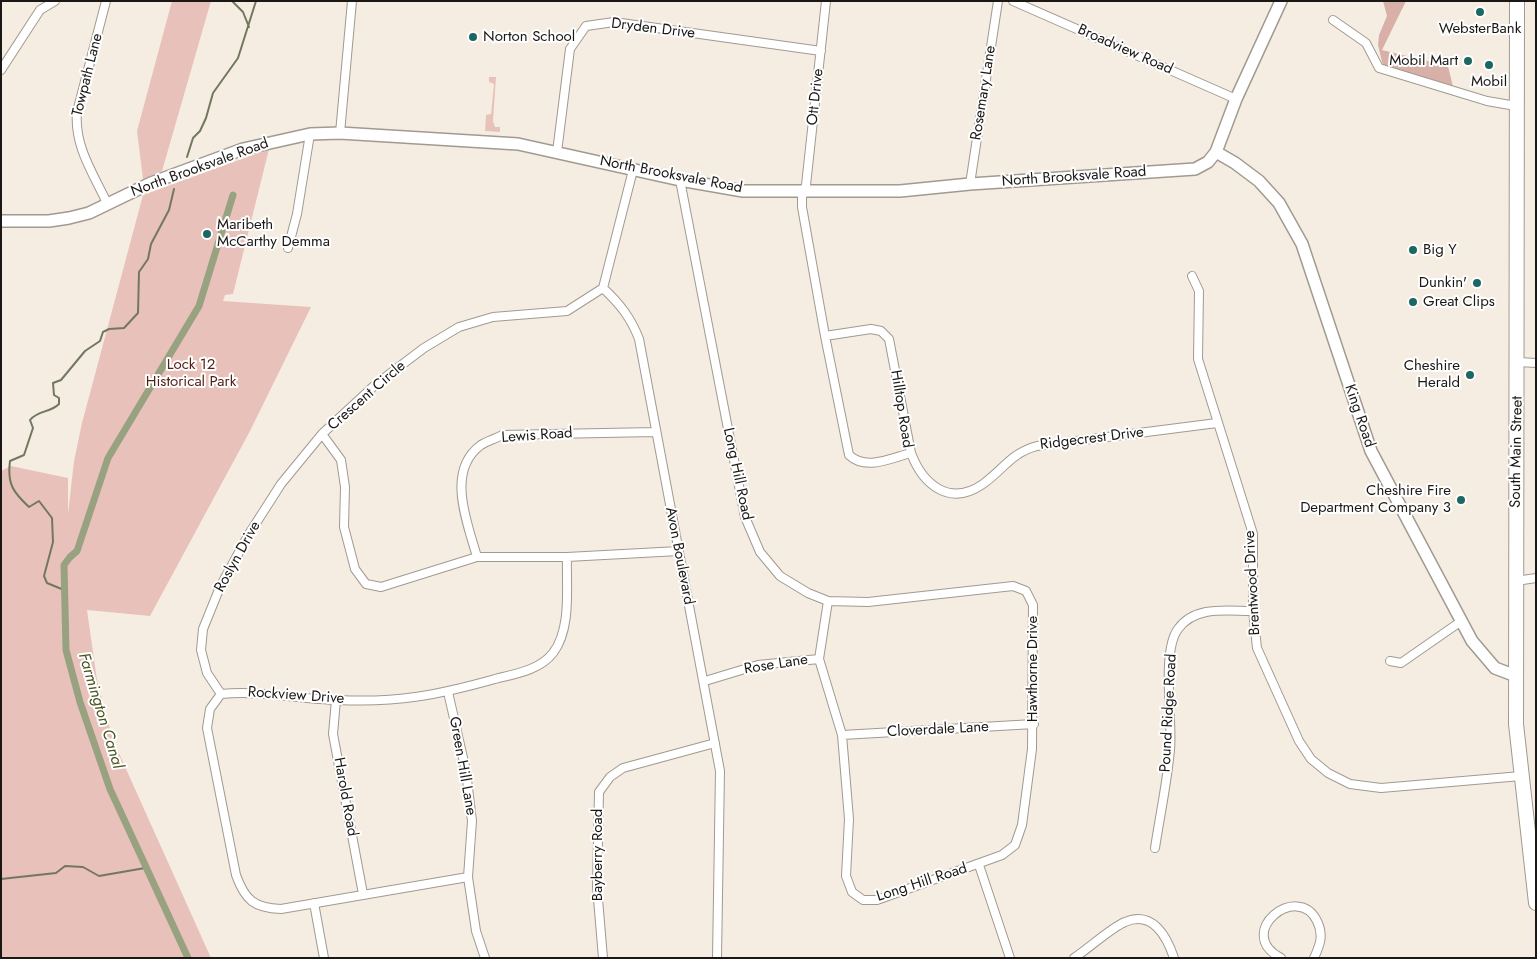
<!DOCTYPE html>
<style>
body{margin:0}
#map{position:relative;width:1537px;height:959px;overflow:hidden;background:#f5ede2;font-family:Jost,sans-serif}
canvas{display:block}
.frame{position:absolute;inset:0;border:2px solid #1a1714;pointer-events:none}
</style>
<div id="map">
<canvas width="1537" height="959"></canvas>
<div class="frame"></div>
</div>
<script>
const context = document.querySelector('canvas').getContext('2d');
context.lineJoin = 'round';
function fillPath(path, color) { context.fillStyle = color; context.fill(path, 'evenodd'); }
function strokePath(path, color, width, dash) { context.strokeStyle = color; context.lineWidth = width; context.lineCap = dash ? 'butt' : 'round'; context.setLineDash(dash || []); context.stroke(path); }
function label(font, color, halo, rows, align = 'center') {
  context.font = font + ' Jost,sans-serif'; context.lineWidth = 4; context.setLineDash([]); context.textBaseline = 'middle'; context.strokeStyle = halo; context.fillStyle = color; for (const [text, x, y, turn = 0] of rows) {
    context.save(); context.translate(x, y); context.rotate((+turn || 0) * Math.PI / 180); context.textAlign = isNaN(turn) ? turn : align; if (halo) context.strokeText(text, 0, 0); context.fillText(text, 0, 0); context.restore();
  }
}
const green = new Path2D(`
 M 172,1 L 211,1 L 162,171 L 143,179 L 137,131 Z
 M 489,77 L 496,77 L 493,121 L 495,127 L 500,127 L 500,132 L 485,131 L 486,115 L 491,114 L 494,84 L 489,82 Z
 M 269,149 L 233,294 L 225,295 L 223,301 L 311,307 L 250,431 L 150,616 L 87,610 L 97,680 L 113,740 L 211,958 L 1,958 L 1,471 L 11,466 L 68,478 L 68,514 L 74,461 L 82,423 L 143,195 Z`);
const forest = new Path2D(`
 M 1383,1 L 1406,1 L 1382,50 L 1448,66 L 1453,87 L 1383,66 L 1378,45 L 1379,35 L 1387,16 Z`);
const stream = new Path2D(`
 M 232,1 L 243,12 L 249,27
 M 187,157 L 193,138 L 200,131 L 206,118 L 213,93 L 238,58 L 256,1
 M 64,590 L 47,583 L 44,576 L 53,542 L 52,518 L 39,501 L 29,507 C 13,492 7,484 10,461 L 24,455 L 33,428 L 30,420 C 38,410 50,413 59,404 L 59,398 L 54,395 L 53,383 L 61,380 L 85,351 L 100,341 L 103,332 L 109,329 L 124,328 L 138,313 L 139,272 L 148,259 L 151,244 L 169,210 L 174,189
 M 1,879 L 56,873 L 65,866 L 83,867 L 99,876 L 145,868`);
const canal = new Path2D(`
 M 188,958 L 110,789 L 80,702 L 66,650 L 64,565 L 70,557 L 77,551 L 108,458 L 199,306 L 233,195`);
const street = new Path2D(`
 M 106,1 L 77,112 C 74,146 93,173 107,203
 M 826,1 L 806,185 L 802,197 L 802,207 L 825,336 L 849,455 C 866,471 891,458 911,453
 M 1013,1 L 1236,99
 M 1333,20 L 1366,43 L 1379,68 L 1487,101 L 1516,106
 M 1,70 L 40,10 L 55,1
 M 340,133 L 352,1
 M 557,152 L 570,49 L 586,26 L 614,22 L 821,51
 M 633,170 L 603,288 C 620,304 631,318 639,339 L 720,771 L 717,958
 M 680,180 L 745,517 L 760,552 L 780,576 L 808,593 L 828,601 L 868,602 L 1013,586 L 1026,591 L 1033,605 L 1032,749 L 1022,825 L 1015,845 L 1002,855 L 877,900 L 863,900 L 852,892 L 846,876 L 849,819 L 842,735 L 819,659 L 828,601
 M 970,184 L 998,1
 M 288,248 L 297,214 L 310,134
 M 1192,276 L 1199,291 L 1198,359 L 1253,534 L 1253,611 L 1257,648 L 1299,741 L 1311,759 L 1328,773 L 1350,784 L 1381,788 L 1521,776
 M 825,336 L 871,329 L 881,331 L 889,339 L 911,453 C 923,485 950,507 983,484 C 1004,469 1011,453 1037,446 L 1217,423
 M 1518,362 L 1536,363
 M 322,434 L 341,460 L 345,487 L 344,527 L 355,569 L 366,584 L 381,587 L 477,557 L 567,557 L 679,551
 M 477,557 C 468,524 445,471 481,445 C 487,441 495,439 502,435 L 654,432
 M 1516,581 L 1536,578
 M 1390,661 L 1401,663 L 1460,622
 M 705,681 L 758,665 L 819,659
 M 448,692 L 466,771 L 472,821 L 468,877 L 476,931 L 485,958
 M 221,694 L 207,673 L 201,650 L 203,629 L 220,587 L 249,534 L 281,484 L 322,434 L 375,385 L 424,348 L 459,327 L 493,317 L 567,311 L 603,288
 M 336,700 L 333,734 L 363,894
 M 842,735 L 1034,724
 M 1155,848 C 1160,815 1167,783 1170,750 C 1173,720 1161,652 1178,629 C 1195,605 1228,611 1253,611
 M 979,865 L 1010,958
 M 468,877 L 281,909 C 254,908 245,900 236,875 L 207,728 L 210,709 L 221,694 C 260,690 298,699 338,700 C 397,703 438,695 495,679 C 515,674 540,670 553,653 C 572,628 566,586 567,557
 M 314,903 L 324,958
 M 603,958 L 597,887 L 599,792 L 610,777 L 623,768 L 715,743
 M 1074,958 C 1088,949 1112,927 1125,922 C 1153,910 1167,937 1174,958
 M 1281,958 C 1233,933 1298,881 1317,921 C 1324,935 1320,945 1314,958`);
const secondary = new Path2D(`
 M 1216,152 L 1235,163 L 1259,181 L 1279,203 L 1302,244 L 1371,451 L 1472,641 L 1495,668 L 1516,676
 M 1,221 L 49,221 L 69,218 L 89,213 L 151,183 L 243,149 L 310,134 L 340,133 L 518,144 L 680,180 L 743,191 L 900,191 L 970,184 L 1195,169 L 1208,162 L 1216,152 L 1236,99 L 1281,1`);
const highway = new Path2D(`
 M 1517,1 L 1516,724 L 1536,903`);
const markers = [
 [1480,12,5,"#1b6762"],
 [473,37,5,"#1b6762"],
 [1468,61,5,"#1b6762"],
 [1489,65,5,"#1b6762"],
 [207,234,5,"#1b6762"],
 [1413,250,5,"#1b6762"],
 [1477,283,5,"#1b6762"],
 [1413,302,5,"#1b6762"],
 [1470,375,5,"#1b6762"],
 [1461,500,5,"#1b6762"]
];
const streetNames = [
 ["Dryden Drive",653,29,7],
 ["Broadview Road",1125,50,24],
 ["Towpath Lane",88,75,-76],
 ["Rosemary Lane",984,93,-81],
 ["Ott Drive",816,97,-84],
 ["North Brooksvale Road",200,168,-20],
 ["North Brooksvale Road",671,175,11],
 ["North Brooksvale Road",1074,177,-4],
 ["Crescent Circle",367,396,-41],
 ["Hilltop Road",901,409,81],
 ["King Road",1359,416,71],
 ["Lewis Road",537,436,-4],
 ["Ridgecrest Drive",1092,439,-7],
 ["South Main Street",1517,452,-89],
 ["Long Hill Road",737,474,78],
 ["Avon Boulevard",679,556,79],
 ["Roslyn Drive",238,557,-61],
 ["Brentwood Drive",1253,583,-93],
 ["Rose Lane",776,665,-9],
 ["Hawthorne Drive",1033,669,-90],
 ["Rockview Drive",296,696,4],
 ["Pound Ridge Road",1169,713,-87],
 ["Cloverdale Lane",938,730,-3],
 ["Green Hill Lane",462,766,80],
 ["Harold Road",345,797,80],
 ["Bayberry Road",598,855,-90],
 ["Long Hill Road",922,883,-18]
];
const poiNames = [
 ["WebsterBank",1480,29,"center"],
 ["Norton School",483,37],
 ["Mobil Mart",1458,61,"right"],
 ["Mobil",1489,82,"center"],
 ["Maribeth",217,225],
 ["McCarthy Demma",217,242],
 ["Big Y",1423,250],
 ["Dunkin'",1467,283,"right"],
 ["Great Clips",1423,302],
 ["Cheshire",1460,366,"right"],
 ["Herald",1460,383,"right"],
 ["Cheshire Fire",1451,491,"right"],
 ["Department Company 3",1451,508,"right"]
];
const parkNames = [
 ["Lock 12",191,365],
 ["Historical Park",191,382]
];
const waterNames = [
 ["Farmington Canal",100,711,73]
];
fillPath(green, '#e8c2ba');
fillPath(forest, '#d9b0a7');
strokePath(stream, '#727860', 2);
strokePath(canal, '#98a280', 7);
strokePath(street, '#a19a90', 10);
strokePath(secondary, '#a19a90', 14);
strokePath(highway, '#a19a90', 16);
strokePath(street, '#fff', 8);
strokePath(secondary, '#fff', 11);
strokePath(highway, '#fff', 14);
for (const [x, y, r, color] of markers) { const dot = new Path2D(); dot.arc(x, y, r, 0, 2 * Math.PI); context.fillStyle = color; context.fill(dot); strokePath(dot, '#fff', 2); }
label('15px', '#1a1714', '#fff', streetNames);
label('15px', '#1a1714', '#fff', poiNames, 'left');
label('15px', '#562218', '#fff', parkNames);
label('italic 16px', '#47541d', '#fff', waterNames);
</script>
